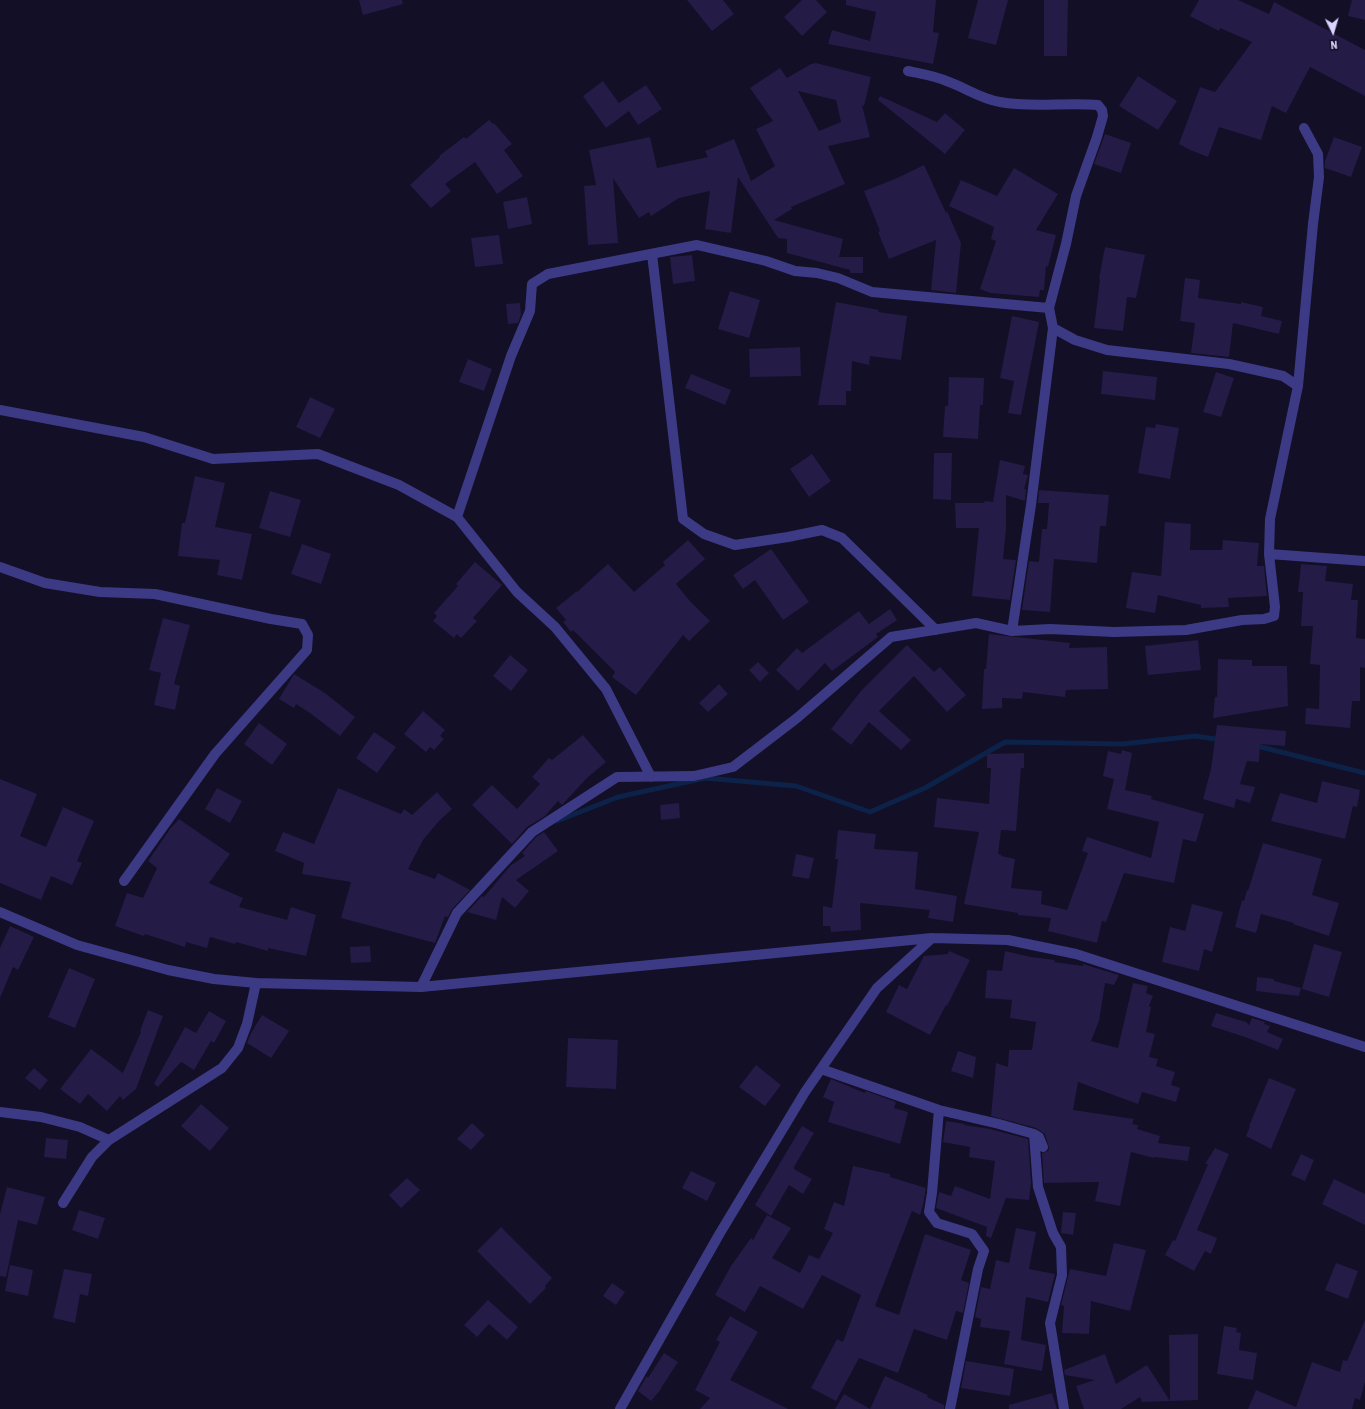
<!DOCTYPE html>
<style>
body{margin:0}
#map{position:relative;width:1365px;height:1409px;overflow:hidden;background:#130f26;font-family:"Roboto Condensed",sans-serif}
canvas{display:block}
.north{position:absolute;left:1313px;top:12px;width:40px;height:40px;-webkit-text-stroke:3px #130f26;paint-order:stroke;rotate:175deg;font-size:11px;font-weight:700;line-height:16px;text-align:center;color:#d9d4ff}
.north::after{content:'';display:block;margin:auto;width:14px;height:18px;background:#d9d4ff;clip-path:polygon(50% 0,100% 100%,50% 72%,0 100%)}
</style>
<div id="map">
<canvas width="1365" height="1409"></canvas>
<div class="north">N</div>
</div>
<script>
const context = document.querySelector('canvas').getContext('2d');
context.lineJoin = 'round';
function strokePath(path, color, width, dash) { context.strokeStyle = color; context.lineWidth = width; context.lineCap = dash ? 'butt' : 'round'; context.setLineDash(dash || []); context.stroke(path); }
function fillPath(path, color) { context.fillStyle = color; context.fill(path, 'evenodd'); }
const stream = new Path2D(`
 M 1253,745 L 1365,773
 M 557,821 L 618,797 L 705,778 L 796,786 L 870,812 L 925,788 L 1005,742 L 1123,744 L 1195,736 L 1222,740`);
const building = new Path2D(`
 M 359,0 L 402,0 L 403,4 L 363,15 Z
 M 687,0 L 723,0 L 734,14 L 712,31 Z
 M 802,0 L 816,0 L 827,12 L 802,36 L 784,17 Z
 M 846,0 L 936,0 L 933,32 L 939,33 L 933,64 L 828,44 L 832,30 L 870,41 L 876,12 L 846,5 Z
 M 978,0 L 1008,0 L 996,45 L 968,38 Z
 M 1044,0 L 1068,0 L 1067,56 L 1044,56 Z
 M 1199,0 L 1238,0 L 1269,14 L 1274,2 L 1365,50 L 1365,96 L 1310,67 L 1286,113 L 1272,106 L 1261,140 L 1219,127 L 1208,157 L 1190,150 L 1179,144 L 1200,87 L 1215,92 L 1252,42 L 1220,28 L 1219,31 L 1190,16 Z
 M 1352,0 L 1365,0 L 1365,20 L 1348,16 Z
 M 816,63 L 871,77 L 864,106 L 862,105 L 870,137 L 828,146 L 845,184 L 791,207 L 792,209 L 774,220 L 843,239 L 839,257 L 863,257 L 863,273 L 850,273 L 850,270 L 787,253 L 787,239 L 778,238 L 738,177 L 731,233 L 705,229 L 710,191 L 679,198 L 651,216 L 649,212 L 639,218 L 613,178 L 618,243 L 588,245 L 584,186 L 596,185 L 589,150 L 650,137 L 657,168 L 708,157 L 705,151 L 734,139 L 751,181 L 775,166 L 756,129 L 773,121 L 750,88 L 780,68 L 787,78 L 811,64 ZM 798,91 L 836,100 L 841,122 L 819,131 Z
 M 1138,76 L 1177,101 L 1158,130 L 1119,106 Z
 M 603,81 L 619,103 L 646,85 L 662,109 L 638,125 L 629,111 L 606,128 L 583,96 Z
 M 880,96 L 937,122 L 945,113 L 965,130 L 945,154 L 878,100 Z
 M 489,120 L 493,124 L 494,123 L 512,144 L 504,150 L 523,176 L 497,194 L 475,162 L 445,184 L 451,191 L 431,208 L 410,185 L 440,157 L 439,156 L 464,137 L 466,139 Z
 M 1105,134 L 1131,143 L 1121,173 L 1094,164 Z
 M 1334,137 L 1362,147 L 1351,177 L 1325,168 L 1325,161 Z
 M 924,165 L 946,213 L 947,211 L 961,243 L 956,293 L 931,290 L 936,240 L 889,259 L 878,232 L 880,231 L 864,191 L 895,179 Z
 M 1014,168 L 1058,194 L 1036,230 L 1056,235 L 1048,267 L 1046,266 L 1044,290 L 1040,290 L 1039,297 L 990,293 L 980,289 L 996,241 L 991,239 L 994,227 L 949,206 L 961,180 L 997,196 Z
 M 527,197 L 532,224 L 508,229 L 503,202 Z
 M 499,235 L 503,264 L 475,267 L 471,238 Z
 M 1105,247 L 1145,255 L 1136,298 L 1127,297 L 1123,331 L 1094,328 L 1100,279 L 1099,279 Z
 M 692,255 L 695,281 L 673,284 L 670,257 Z
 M 1185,278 L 1200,280 L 1198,298 L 1241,304 L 1241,302 L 1263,307 L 1261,316 L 1282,321 L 1279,334 L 1233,323 L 1229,357 L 1191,353 L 1195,323 L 1180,321 Z
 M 730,291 L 760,300 L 749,338 L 718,329 Z
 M 836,302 L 879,310 L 878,312 L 907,316 L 901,360 L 870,356 L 869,365 L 852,361 L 851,391 L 846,391 L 846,405 L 818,405 Z
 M 520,303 L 521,315 L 518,323 L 508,324 L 506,304 Z
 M 1012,316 L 1039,322 L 1021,415 L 1008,413 L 1014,381 L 1000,378 Z
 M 800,347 L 801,376 L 750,377 L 749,349 Z
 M 468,359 L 492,369 L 484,391 L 459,382 Z
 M 1103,371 L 1157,377 L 1155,400 L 1101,394 Z
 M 1216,372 L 1234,378 L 1221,417 L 1203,412 Z
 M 691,374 L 731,390 L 725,405 L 685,388 Z
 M 949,377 L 984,378 L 983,405 L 980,405 L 978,439 L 943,437 L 945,406 L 948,406 Z
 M 310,397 L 335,409 L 320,438 L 296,427 Z
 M 1156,424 L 1179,428 L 1170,479 L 1138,473 L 1146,427 L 1155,428 Z
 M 934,453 L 952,453 L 951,500 L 933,499 Z
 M 812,454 L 831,481 L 809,497 L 790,469 Z
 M 1000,460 L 1025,466 L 1023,474 L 1028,475 L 1024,489 L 1026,489 L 1025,501 L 1006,495 L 1006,529 L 1003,559 L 1016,560 L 1010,600 L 972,596 L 979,528 L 956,528 L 955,503 L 984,503 L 985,501 L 993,502 Z
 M 195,476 L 225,483 L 215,527 L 252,534 L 242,580 L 217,575 L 220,560 L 178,556 L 182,523 L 185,523 Z
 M 1039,490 L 1109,495 L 1106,526 L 1100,526 L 1097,563 L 1054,559 L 1050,612 L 1022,610 L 1029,561 L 1039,562 L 1042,529 L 1047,529 L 1049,503 L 1038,503 Z
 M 270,491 L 301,500 L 290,537 L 259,528 Z
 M 1165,522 L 1191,524 L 1190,550 L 1222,550 L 1223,540 L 1259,543 L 1257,566 L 1264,566 L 1267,596 L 1228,598 L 1229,607 L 1201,608 L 1201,605 L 1158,595 L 1155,613 L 1126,608 L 1132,572 L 1161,576 Z
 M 688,540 L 705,559 L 676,584 L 689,600 L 710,621 L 689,641 L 683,635 L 636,695 L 612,677 L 615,672 L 573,630 L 571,632 L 563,622 L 566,620 L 556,608 L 577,591 L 577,592 L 608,564 L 634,592 L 665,565 L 663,562 Z
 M 302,544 L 331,554 L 321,584 L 291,574 Z
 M 771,549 L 809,602 L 783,620 L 755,580 L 743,589 L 733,575 Z
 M 475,562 L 502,585 L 473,618 L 477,621 L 461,638 L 457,634 L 454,638 L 433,621 L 437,616 L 434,613 L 458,586 L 456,584 Z
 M 1301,564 L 1327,566 L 1325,581 L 1353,584 L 1351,600 L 1358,600 L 1356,638 L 1365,639 L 1365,668 L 1360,667 L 1360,701 L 1352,701 L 1350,728 L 1305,724 L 1306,708 L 1319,709 L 1320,665 L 1310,664 L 1313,626 L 1301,626 L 1303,592 L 1298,592 Z
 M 890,609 L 897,620 L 876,634 L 878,637 L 832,671 L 825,663 L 798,691 L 776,670 L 797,648 L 802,653 L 859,611 L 869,624 Z
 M 163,618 L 190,625 L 174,684 L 180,686 L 175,710 L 154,705 L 161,673 L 149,670 Z
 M 989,634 L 1070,643 L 1069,648 L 1107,647 L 1108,689 L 1066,690 L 1065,697 L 1023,692 L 1022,699 L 1002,698 L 1002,708 L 982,709 L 984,669 L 986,669 Z
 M 1198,640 L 1201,670 L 1148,675 L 1145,646 Z
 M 907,645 L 934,672 L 940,667 L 966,695 L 947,712 L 914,676 L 879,711 L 911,740 L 901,750 L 869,722 L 851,745 L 831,729 L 861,691 Z
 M 510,655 L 528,670 L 511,691 L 493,676 Z
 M 1218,659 L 1252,660 L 1252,666 L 1287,666 L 1288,706 L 1213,718 L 1215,697 L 1217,697 Z
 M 758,662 L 769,673 L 760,682 L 749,670 Z
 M 294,674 L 325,693 L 355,717 L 340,736 L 310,713 L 296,704 L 294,708 L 279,699 Z
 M 719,684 L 728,694 L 708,712 L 699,703 Z
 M 423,711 L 445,730 L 440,736 L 444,739 L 434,750 L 430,747 L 426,752 L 404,734 Z
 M 259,723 L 287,744 L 272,765 L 244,744 Z
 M 1217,725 L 1286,731 L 1285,746 L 1260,744 L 1259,762 L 1247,761 L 1240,784 L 1255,787 L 1250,803 L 1236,799 L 1234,808 L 1203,799 L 1211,769 Z
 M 374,732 L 396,747 L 377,773 L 356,758 Z
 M 583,735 L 606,762 L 587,778 L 562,805 L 558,801 L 545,816 L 527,827 L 512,844 L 472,805 L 492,785 L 517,809 L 540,784 L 532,777 L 549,758 L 552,760 Z
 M 1122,750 L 1132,753 L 1125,790 L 1152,796 L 1151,799 L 1204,814 L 1196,842 L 1183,839 L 1174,883 L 1124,873 L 1106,922 L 1102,921 L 1097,943 L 1048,931 L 1051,918 L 1018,915 L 1018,913 L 964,904 L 979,832 L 934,827 L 937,798 L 989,804 L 991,768 L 987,768 L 987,754 L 1024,753 L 1024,768 L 1021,768 L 1016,831 L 1001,830 L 998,854 L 1002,855 L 1001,856 L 1015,859 L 1011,888 L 1042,891 L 1041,904 L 1067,910 L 1088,853 L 1082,851 L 1087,837 L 1151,858 L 1159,822 L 1107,809 L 1114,779 L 1103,776 L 1108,751 L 1121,754 Z
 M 0,779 L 37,794 L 20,836 L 46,847 L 63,807 L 94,821 L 77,861 L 82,863 L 72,885 L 51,876 L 41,900 L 0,883 Z
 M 1322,781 L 1360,790 L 1357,807 L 1353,806 L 1345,839 L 1271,821 L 1280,793 L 1317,803 Z
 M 217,788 L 242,801 L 230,823 L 205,809 Z
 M 338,788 L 401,814 L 404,809 L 412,815 L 437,792 L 452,809 L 439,821 L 423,840 L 408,869 L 435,879 L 438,873 L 470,890 L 452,909 L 448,917 L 445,916 L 435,943 L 341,918 L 351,882 L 302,874 L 304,863 L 275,851 L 283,832 L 314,844 Z
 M 679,803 L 680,818 L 661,820 L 660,805 Z
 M 179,819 L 230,854 L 209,883 L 243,898 L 239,907 L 287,920 L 291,907 L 316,915 L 306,956 L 268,948 L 268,951 L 236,942 L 235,944 L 210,937 L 207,948 L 186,942 L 185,947 L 145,934 L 144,936 L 115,926 L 127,893 L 143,898 L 157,868 L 148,861 L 170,829 Z
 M 838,830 L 876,834 L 874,849 L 918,852 L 915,889 L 957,896 L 953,922 L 928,918 L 930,910 L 860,903 L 861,930 L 831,932 L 830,926 L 823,926 L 823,906 L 832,908 L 838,859 L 835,859 Z
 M 544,832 L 558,851 L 516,880 L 529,891 L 515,908 L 502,897 L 496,920 L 467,912 L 482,896 L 484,897 L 511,865 L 510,866 L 525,856 L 522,853 L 536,837 Z
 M 1263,843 L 1322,859 L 1312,895 L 1339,903 L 1329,936 L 1293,924 L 1294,923 L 1261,914 L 1256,933 L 1235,927 L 1242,900 L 1244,901 L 1247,890 L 1248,891 Z
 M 796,854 L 814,858 L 809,879 L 792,876 Z
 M 1192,904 L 1223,912 L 1212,952 L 1204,949 L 1199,971 L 1162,962 L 1170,927 L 1185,931 Z
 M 10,926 L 34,937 L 18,970 L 13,967 L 0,998 L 0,948 Z
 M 1314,944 L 1342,952 L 1329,997 L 1302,989 Z
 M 370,946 L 371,962 L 351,963 L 350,947 Z
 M 949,951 L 970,960 L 947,1006 L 946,1005 L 930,1035 L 886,1012 L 899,985 L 907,989 L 924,956 L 948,954 Z
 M 1005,951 L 1031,957 L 1055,960 L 1054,962 L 1083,966 L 1083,964 L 1119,975 L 1114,985 L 1105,983 L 1099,1021 L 1091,1041 L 1118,1048 L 1133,983 L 1148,986 L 1146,993 L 1153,996 L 1149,1006 L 1151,1007 L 1146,1032 L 1155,1034 L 1149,1057 L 1158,1059 L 1156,1066 L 1175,1072 L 1171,1085 L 1180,1088 L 1176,1102 L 1142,1092 L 1138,1104 L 1078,1082 L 1073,1110 L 1134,1119 L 1132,1124 L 1138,1125 L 1137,1129 L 1160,1136 L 1158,1143 L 1190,1147 L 1188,1161 L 1154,1157 L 1154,1158 L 1131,1152 L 1120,1206 L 1095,1201 L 1099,1182 L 1044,1183 L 1042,1153 L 1048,1151 L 1049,1148 L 1045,1134 L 1036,1128 L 991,1116 L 996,1063 L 1008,1067 L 1009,1050 L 1032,1050 L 1036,1022 L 1010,1018 L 1012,1000 L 985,998 L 987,970 L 1002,971 Z
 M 69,968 L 95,979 L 75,1028 L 48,1017 Z
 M 1257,977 L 1274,979 L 1274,981 L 1301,988 L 1299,996 L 1256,991 Z
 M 148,1010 L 163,1016 L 136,1089 L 123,1100 L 120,1096 L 107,1111 L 88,1094 L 80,1104 L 60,1089 L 91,1049 L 123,1073 L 141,1032 L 140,1031 Z
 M 209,1011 L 226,1021 L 214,1043 L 211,1041 L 194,1070 L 181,1062 L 158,1087 L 154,1084 L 185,1027 L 196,1033 Z
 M 1216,1013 L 1246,1022 L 1249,1025 L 1252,1018 L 1265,1022 L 1264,1024 L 1270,1026 L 1267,1032 L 1283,1039 L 1278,1050 L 1245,1037 L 1211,1026 Z
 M 262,1015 L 289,1031 L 271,1058 L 247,1043 L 251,1033 Z
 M 568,1038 L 618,1040 L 616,1089 L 566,1087 Z
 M 958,1051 L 976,1057 L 973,1078 L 951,1071 Z
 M 756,1065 L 781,1085 L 765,1106 L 739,1087 Z
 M 34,1068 L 48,1080 L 40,1090 L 25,1078 Z
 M 1269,1078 L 1296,1089 L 1271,1149 L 1246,1136 L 1250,1126 L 1249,1126 Z
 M 831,1079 L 865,1093 L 866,1091 L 896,1102 L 894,1108 L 908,1112 L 900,1144 L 828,1122 L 834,1102 L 823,1097 Z
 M 201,1104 L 229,1128 L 210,1151 L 181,1126 Z
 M 946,1121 L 965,1124 L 964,1125 L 990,1129 L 1028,1139 L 1031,1183 L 1029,1200 L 1006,1198 L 991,1238 L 986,1236 L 987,1227 L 936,1208 L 939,1192 L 951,1196 L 955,1186 L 990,1199 L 995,1161 L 969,1157 L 970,1147 L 943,1142 Z
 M 472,1123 L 485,1135 L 471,1150 L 457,1139 Z
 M 802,1126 L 814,1133 L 794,1167 L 794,1169 L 812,1179 L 803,1194 L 789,1185 L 771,1216 L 755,1205 Z
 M 46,1138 L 68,1140 L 66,1159 L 44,1157 Z
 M 1215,1148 L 1229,1154 L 1197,1230 L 1217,1238 L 1211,1254 L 1205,1251 L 1194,1271 L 1165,1255 L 1173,1240 L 1175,1241 L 1208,1164 L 1205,1164 Z
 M 1301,1154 L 1314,1160 L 1305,1181 L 1291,1175 Z
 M 853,1166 L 890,1174 L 890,1177 L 926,1188 L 923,1205 L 920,1215 L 912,1211 L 875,1306 L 899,1315 L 925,1234 L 971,1250 L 961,1280 L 969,1283 L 963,1313 L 956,1311 L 947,1340 L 914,1329 L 898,1373 L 859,1358 L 836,1401 L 811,1388 L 837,1339 L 843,1342 L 861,1295 L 822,1275 L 803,1309 L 760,1286 L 745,1312 L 715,1295 L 731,1266 L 751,1238 L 753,1240 L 767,1215 L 791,1228 L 772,1258 L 800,1273 L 809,1255 L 819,1259 L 833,1233 L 824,1229 L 834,1202 L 844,1206 Z
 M 691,1171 L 716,1183 L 707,1201 L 682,1188 Z
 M 407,1178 L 420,1190 L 401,1208 L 389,1195 Z
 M 1334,1179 L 1365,1194 L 1365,1225 L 1322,1204 Z
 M 7,1187 L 45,1197 L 37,1225 L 18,1220 L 6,1277 L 0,1276 L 0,1214 Z
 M 79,1210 L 105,1218 L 98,1239 L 72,1230 Z
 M 1063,1212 L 1076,1213 L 1073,1235 L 1061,1233 Z
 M 501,1227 L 552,1278 L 545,1286 L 546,1288 L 530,1304 L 477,1251 Z
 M 1016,1228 L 1036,1232 L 1029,1269 L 1055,1274 L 1048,1302 L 1026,1297 L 1021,1340 L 1046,1345 L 1042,1371 L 1004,1364 L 1010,1331 L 980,1327 L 981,1319 L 975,1317 L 981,1287 L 990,1289 L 996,1260 L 1009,1263 Z
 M 1114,1243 L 1146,1250 L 1130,1311 L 1091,1301 L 1089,1334 L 1062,1333 L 1064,1306 L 1061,1305 L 1070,1269 L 1106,1276 Z
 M 1336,1263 L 1358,1271 L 1348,1299 L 1325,1290 Z
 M 10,1265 L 33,1270 L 28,1296 L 5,1291 Z
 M 64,1269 L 92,1274 L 88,1296 L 80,1294 L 75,1323 L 53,1318 Z
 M 612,1283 L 625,1292 L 616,1305 L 603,1296 Z
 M 488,1300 L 518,1327 L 507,1340 L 489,1324 L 477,1337 L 464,1325 Z
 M 730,1316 L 758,1332 L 730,1380 L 788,1409 L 700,1409 L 710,1398 L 695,1390 L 720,1342 L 716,1340 Z
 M 1365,1320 L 1365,1382 L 1360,1400 L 1355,1398 L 1352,1409 L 1248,1409 L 1256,1390 L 1296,1407 L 1312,1362 L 1340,1372 L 1343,1360 L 1347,1361 Z
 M 1224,1326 L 1237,1328 L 1236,1332 L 1241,1333 L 1239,1350 L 1257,1353 L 1253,1380 L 1217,1374 Z
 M 1198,1334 L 1198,1400 L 1142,1402 L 1140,1397 L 1121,1409 L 1084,1409 L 1076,1386 L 1095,1380 L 1065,1375 L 1064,1370 L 1105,1354 L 1116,1384 L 1147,1365 L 1170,1401 L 1169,1335 Z
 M 664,1353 L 678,1362 L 661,1388 L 662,1388 L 651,1401 L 638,1391 L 645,1379 L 646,1376 L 648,1378 Z
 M 966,1361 L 1014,1369 L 1010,1396 L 961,1388 Z
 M 885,1376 L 928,1395 L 927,1397 L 944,1405 L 944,1409 L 835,1409 L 844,1394 L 870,1409 Z
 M 1052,1393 L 1057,1409 L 1009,1409 L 1009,1405 Z`);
const minor = new Path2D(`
 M 908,71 C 922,74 936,76 949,82 C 966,88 981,99 1000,102 C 1032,108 1065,102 1098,105 L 1102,110 L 1103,116 L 1097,137 L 1076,196 L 1066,244 L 1049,308
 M 652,254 L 683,519 L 704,534 L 735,545 L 788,537 L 822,530 L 842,538 L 936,630
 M 1298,386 L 1313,224 L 1319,177 L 1318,154 L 1304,128
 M 0,410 L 144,437 L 213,459 L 318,454 L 399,485 L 457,517 L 517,592 L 555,627 L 606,689 L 651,777
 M 457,517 L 511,356 L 530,311 L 532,284 L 548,274 L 697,245 L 766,261 L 795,271 L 817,273 L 838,278 L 872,292 L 1049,308 L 1053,328 L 1075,340 L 1107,350 L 1229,364 L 1283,376 L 1298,386 L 1270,519 L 1269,554 L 1365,561
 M 0,567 L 45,583 L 100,592 L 155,594 L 271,619 L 302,624 L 308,635 L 307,650 L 215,754 L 124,881
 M 1012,631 L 1031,505 L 1053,328
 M 0,912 L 77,945 L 168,970 L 214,979 L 256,983 L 421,987 L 932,938 L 1008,940 L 1076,954 L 1365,1047
 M 421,987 L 457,913 L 532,832 L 617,777 L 694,776 L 733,767 L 797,718 L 891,637 L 976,623 L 1012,631 L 1050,629 L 1114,632 L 1186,630 L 1242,620 L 1264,619 L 1274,616 L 1275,607 L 1269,554
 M 821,1069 L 939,1110 L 999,1124 L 1034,1134 L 1039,1137 L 1043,1147
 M 939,1110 L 932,1193 L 929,1212 L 937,1223 L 972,1234 L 984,1251 L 978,1269 L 950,1409
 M 0,1112 L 41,1117 L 80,1127 L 109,1140
 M 1034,1134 L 1038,1187 L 1053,1233 L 1061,1247 L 1062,1275 L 1050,1323 L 1064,1409
 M 63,1203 L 92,1157 L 109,1140 L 222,1068 L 238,1048 L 247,1024 L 256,983
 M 620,1409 L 720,1233 L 805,1092 L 877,988 L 932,938`);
strokePath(stream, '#0c2248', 5);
fillPath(building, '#241b47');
strokePath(minor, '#3d3a85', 10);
</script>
